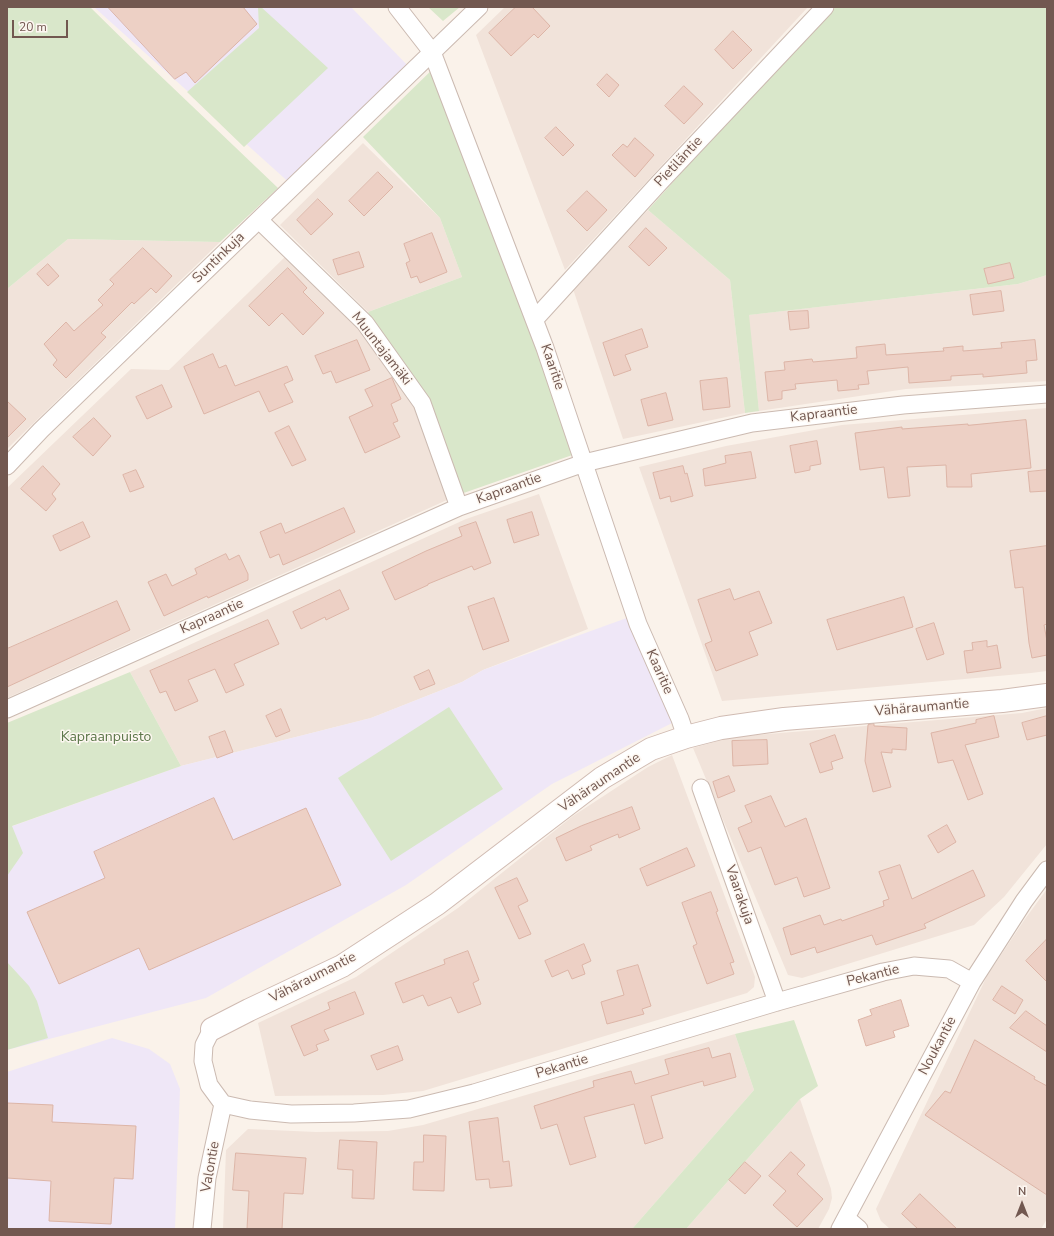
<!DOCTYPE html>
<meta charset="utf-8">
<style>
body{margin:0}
#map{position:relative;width:1054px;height:1236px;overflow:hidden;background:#faf2ea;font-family:"Nunito Sans",sans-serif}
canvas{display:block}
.frame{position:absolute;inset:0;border:8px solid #725850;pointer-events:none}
.north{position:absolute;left:1002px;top:1184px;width:40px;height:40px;-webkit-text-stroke:3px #fdf7f1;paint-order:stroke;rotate:0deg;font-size:11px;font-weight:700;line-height:16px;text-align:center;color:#725850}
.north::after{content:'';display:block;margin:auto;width:14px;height:18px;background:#725850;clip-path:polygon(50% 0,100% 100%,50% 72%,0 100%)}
.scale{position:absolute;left:12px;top:20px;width:56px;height:18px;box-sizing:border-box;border:2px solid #725850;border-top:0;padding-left:5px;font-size:12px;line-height:14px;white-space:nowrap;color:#725850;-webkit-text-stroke:3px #fdf7f1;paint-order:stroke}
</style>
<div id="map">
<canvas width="1054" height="1236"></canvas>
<div class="frame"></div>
<div class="north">N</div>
<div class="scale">20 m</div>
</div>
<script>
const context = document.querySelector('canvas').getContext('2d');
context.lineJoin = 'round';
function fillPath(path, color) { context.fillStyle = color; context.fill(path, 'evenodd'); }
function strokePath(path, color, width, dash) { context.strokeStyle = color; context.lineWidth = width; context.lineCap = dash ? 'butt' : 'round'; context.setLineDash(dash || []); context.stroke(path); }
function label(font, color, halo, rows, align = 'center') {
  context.font = font + ' "Nunito Sans",sans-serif'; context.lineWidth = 3; context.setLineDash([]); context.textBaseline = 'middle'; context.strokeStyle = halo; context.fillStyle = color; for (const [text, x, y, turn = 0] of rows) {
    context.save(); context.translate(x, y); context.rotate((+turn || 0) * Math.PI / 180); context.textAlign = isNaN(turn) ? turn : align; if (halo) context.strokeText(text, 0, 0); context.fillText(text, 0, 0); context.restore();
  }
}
const residential = new Path2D(`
 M 505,7 L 808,7 L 565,270 L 476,35 Z
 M 363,143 L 440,218 L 462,277 L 368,312 L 280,225 Z
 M 648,210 L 730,280 L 745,413 L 623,439 L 572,286 Z
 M 68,239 L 220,242 L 7,449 L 7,289 Z
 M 287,255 L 370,340 L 414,403 L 447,500 L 7,698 L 7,488 L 131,369 L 169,370 Z
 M 1047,275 L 1047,381 L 906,389 L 759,411 L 748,315 L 1018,284 Z
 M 1047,408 L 1047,671 L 1031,673 L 722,701 L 639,467 L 726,446 L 842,425 Z
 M 539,494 L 588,629 L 483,670 L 462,682 L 371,718 L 181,766 L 130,672 L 466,519 Z
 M 1047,708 L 1047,844 L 1004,897 L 974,925 L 802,978 L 788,975 L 693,748 L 732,737 L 1022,713 Z
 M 672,755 L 755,977 L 754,987 L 747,993 L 423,1091 L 383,1095 L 275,1096 L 258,1023 L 356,977 L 458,908 L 573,816 L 648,767 Z
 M 1047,889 L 1047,1219 L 1041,1229 L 890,1229 L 881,1221 L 876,1209 L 987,976 L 1025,919 Z
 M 735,1034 L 754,1090 L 632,1229 L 223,1229 L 226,1150 L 248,1129 L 316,1132 L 388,1131 L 423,1125 Z
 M 800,1099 L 831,1189 L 832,1198 L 829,1209 L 818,1229 L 686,1229 Z`);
const education = new Path2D(`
 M 94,7 L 351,7 L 412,70 L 293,186 Z
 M 635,615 L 680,719 L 552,784 L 406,885 L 206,998 L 7,1050 L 7,828 L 181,766 L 371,718 L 462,682 L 483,670 Z
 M 112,1038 L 149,1049 L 170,1064 L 180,1089 L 175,1229 L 7,1229 L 7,1072 Z`);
const green = new Path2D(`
 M 7,7 L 90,7 L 148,64 L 278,188 L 220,242 L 68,239 L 7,289 Z
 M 258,7 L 261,7 L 328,68 L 244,147 L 187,92 L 259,28 Z
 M 428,7 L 460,7 L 443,21 Z
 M 836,7 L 1047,7 L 1047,275 L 1018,284 L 749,315 L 759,411 L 745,413 L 730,280 L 648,210 L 802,38 Z
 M 437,65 L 581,452 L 455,496 L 422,403 L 368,312 L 462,277 L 440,218 L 363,137 Z
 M 130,672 L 181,766 L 12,826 L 23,853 L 7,876 L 7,723 Z
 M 449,707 L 503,789 L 391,861 L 338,778 Z
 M 7,962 L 29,986 L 37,1001 L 48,1038 L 7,1050 Z
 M 794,1020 L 818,1086 L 800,1099 L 686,1229 L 632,1229 L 754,1090 L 735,1034 Z`);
const building = new Path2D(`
 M 108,7 L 243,7 L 257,24 L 195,83 L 186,72 L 175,79 Z
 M 516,7 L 532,7 L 550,26 L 538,38 L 534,34 L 511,56 L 489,33 Z
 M 733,31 L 752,50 L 733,69 L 715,50 Z
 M 607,74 L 619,85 L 609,97 L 597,85 Z
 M 684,86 L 703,104 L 684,124 L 665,106 Z
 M 556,127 L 574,145 L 563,156 L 545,138 Z
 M 635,138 L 654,155 L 635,177 L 612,155 L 623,144 L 627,147 Z
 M 378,172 L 393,187 L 364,216 L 349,201 Z
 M 587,191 L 607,210 L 587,231 L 567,211 Z
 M 318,199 L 333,214 L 311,235 L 297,220 Z
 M 646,228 L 667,248 L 649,266 L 629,247 Z
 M 432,233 L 447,272 L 420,283 L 417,276 L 411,278 L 406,263 L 410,261 L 404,244 Z
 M 143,248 L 172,276 L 156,293 L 151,288 L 134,304 L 132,302 L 101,333 L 106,337 L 66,378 L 53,365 L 57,360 L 44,344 L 66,322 L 74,331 L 103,305 L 98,300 L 114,284 L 110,280 Z
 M 359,252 L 364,267 L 338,275 L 333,260 Z
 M 1010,263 L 1014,278 L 988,284 L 984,269 Z
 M 48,264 L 59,276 L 48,286 L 37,274 Z
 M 288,268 L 307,288 L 303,292 L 324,313 L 303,335 L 282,313 L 269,326 L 249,306 Z
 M 1001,291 L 1004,311 L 973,315 L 970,295 Z
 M 808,311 L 809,328 L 790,330 L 788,312 Z
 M 642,329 L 648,347 L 625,355 L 631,370 L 614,376 L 603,343 Z
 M 357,340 L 370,370 L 336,383 L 331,371 L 323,374 L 315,356 Z
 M 1035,340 L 1037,360 L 1026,361 L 1027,373 L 983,377 L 983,374 L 951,376 L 951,380 L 909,383 L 908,367 L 867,371 L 869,384 L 858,385 L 859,389 L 838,391 L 837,380 L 795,384 L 796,389 L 782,391 L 782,399 L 768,401 L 765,372 L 785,370 L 784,362 L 812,359 L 813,362 L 857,358 L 856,347 L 885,344 L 886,355 L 944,351 L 943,348 L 963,346 L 963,351 L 1002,348 L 1001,343 Z
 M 213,354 L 219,368 L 226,365 L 235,386 L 287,366 L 293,380 L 284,384 L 293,402 L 269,412 L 259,391 L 204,414 L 184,367 Z
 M 392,378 L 401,399 L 391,404 L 398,421 L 393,423 L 400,437 L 365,453 L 349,417 L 373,406 L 365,390 Z
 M 727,378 L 730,407 L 703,410 L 700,381 Z
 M 162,385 L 172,407 L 147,419 L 136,397 Z
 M 666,393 L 673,420 L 648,426 L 641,400 Z
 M 7,401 L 26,419 L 7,438 Z
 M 94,418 L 111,436 L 93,456 L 73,437 Z
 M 1026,420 L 1031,468 L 971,474 L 972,487 L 947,487 L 946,465 L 907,467 L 910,496 L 888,498 L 884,467 L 860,470 L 855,433 L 902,427 L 902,429 L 968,424 L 968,425 Z
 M 289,426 L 306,460 L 292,466 L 275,433 Z
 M 817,441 L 821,464 L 810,466 L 810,470 L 795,473 L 790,446 Z
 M 751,452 L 756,478 L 705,486 L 703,469 L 726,463 L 725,456 Z
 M 43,466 L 60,484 L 52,494 L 56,499 L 46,511 L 21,489 Z
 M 683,466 L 685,474 L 687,473 L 693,496 L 671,502 L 670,496 L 660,499 L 653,473 Z
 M 136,470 L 144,487 L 130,492 L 123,475 Z
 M 1047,470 L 1047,491 L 1030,492 L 1028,472 Z
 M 344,508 L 355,532 L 315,551 L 283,565 L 279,554 L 270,558 L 260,532 L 281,523 L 285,533 Z
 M 532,512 L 539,535 L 514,543 L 507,520 Z
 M 83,522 L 90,537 L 60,551 L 53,536 Z
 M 476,522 L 491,563 L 474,570 L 472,566 L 428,584 L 428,585 L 395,600 L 382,572 L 426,551 L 462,536 L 459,528 Z
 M 1047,546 L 1047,624 L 1044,625 L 1047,641 L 1047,655 L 1032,658 L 1029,643 L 1023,587 L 1015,588 L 1010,551 Z
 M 226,554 L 229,560 L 239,555 L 248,574 L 248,580 L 208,598 L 207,596 L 164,616 L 148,582 L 166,574 L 172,586 L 197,574 L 195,569 Z
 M 730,589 L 734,600 L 759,591 L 772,623 L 749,632 L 758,655 L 716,671 L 705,644 L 712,641 L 698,600 Z
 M 340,590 L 349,609 L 326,620 L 325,617 L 301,629 L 293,612 Z
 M 904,597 L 913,627 L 837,650 L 827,620 Z
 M 494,598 L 509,641 L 483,650 L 468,607 Z
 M 117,601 L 130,630 L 7,687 L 7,649 Z
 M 268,620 L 279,644 L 234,664 L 244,685 L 226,693 L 215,669 L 188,680 L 198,701 L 175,711 L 166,691 L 160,693 L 150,671 Z
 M 934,623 L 944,654 L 927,660 L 916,629 Z
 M 987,641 L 987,647 L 997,645 L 1001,668 L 967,673 L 964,651 L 973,650 L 972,643 Z
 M 429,670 L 435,684 L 420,690 L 414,677 Z
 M 281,709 L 290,731 L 276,737 L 266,716 Z
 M 994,716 L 999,737 L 965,745 L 983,794 L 968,800 L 953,760 L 938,763 L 931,733 L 976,723 L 976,720 Z
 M 1047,716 L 1047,735 L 1027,740 L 1022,723 Z
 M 874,724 L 874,726 L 907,728 L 906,750 L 892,749 L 892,753 L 881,752 L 891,787 L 873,792 L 865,761 L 868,725 Z
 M 225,731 L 233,752 L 217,758 L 209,737 Z
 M 835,735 L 843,758 L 831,762 L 833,769 L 820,773 L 810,744 Z
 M 767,740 L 768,764 L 733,766 L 732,741 Z
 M 729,776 L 735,791 L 718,798 L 713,782 Z
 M 771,796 L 785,827 L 806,818 L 830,888 L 804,897 L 797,877 L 775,885 L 761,847 L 748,852 L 738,828 L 752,822 L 745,806 Z
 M 214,798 L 233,840 L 306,808 L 341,885 L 149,970 L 139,948 L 59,984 L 27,912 L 105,878 L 94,852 Z
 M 632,807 L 640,829 L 619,838 L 618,834 L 590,846 L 592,850 L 566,861 L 556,838 L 581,826 Z
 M 947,825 L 956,842 L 938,853 L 928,836 Z
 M 687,848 L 695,866 L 647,886 L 640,869 Z
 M 900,865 L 912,899 L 973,870 L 985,896 L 924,924 L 926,928 L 876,945 L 872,935 L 817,953 L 815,947 L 791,955 L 783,928 L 820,915 L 824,925 L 841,919 L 842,921 L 884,906 L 883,901 L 889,899 L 879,872 Z
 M 517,878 L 528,901 L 518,906 L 531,934 L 519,939 L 495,888 Z
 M 711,892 L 718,911 L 716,912 L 734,962 L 730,963 L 734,974 L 707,984 L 693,946 L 697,944 L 682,903 Z
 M 1047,939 L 1047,982 L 1026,961 Z
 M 584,944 L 591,961 L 582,965 L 585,974 L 572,979 L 568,970 L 552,977 L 545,961 Z
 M 468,951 L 479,980 L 473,983 L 481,1004 L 458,1013 L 451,997 L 428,1006 L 423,995 L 403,1003 L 395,983 L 445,964 L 444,960 Z
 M 638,965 L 651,1006 L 642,1009 L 644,1014 L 607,1024 L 601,1002 L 624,995 L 617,971 Z
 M 1002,986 L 1023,1000 L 1015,1014 L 993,1000 Z
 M 355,992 L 364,1014 L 324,1030 L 329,1040 L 316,1045 L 318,1050 L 304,1056 L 291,1026 L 330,1009 L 328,1003 Z
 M 901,1000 L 909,1026 L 893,1031 L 895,1037 L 866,1046 L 858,1020 L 872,1015 L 870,1010 Z
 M 1026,1011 L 1047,1026 L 1047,1052 L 1010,1028 Z
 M 975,1040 L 1035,1077 L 1034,1079 L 1047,1086 L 1047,1195 L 925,1115 L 945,1091 L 950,1093 Z
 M 398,1046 L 403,1060 L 377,1070 L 371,1056 Z
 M 709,1048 L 712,1058 L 730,1053 L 736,1077 L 704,1086 L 703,1081 L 651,1096 L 663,1138 L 645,1144 L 634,1104 L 584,1117 L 596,1157 L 570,1165 L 557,1124 L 541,1129 L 534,1106 L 594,1087 L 593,1081 L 631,1071 L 635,1084 L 669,1074 L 665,1060 Z
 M 7,1103 L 53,1105 L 52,1122 L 136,1126 L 133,1179 L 114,1178 L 111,1224 L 49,1221 L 51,1181 L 7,1178 Z
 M 498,1118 L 503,1162 L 509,1161 L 512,1186 L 490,1188 L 489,1179 L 476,1180 L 469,1122 Z
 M 424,1135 L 446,1136 L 444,1191 L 413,1190 L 414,1162 L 423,1162 Z
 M 340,1140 L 377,1142 L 374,1199 L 352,1198 L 353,1170 L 338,1169 Z
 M 791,1152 L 805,1165 L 797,1174 L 823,1199 L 797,1227 L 773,1205 L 786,1191 L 769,1176 Z
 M 236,1153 L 306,1158 L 303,1194 L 284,1193 L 282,1229 L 247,1229 L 249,1191 L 233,1190 Z
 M 745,1162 L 761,1176 L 745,1194 L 729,1180 Z
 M 920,1194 L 957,1229 L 918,1229 L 902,1214 Z`);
const street = new Path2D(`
 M 397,7 L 432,52 L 545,348 L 638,624 L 680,719 L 686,737
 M 259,220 L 365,323 L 422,403 L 459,507
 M 535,319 L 659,183 L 825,7
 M 7,466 L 41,430 L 479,7
 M 7,709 L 459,507 L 584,463 L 752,423 L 903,405 L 1047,394
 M 701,788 L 777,1002
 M 212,1029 L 204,1045 L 203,1061 L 209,1085 L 223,1104 L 250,1110 L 291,1114 L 354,1113 L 409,1109 L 474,1093 L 777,1002 L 883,972 L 914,966 L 949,969 L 972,982
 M 846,1218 L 859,1229
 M 202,1229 L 207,1178 L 223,1104
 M 840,1229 L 972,982 L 1024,901 L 1047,870`);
const secondary = new Path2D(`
 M 212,1029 L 249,1010 L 342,966 L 437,904 L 602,778 L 651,749 L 686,737 L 721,728 L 784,719 L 1002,701 L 1047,695`);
const streetNames = [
 ["Pietiläntie",679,162,-47],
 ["Suntinkuja",219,258,-44],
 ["Muuntajamäki",381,349,52],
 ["Kaaritie",552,367,71],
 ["Kapraantie",824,414,-7],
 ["Kapraantie",509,489,-20],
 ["Kapraantie",212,617,-24],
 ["Kaaritie",659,672,66],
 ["Vähäraumantie",922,708,-5],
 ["Vähäraumantie",600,783,-34],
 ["Vaarakuja",739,895,71],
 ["Pekantie",873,976,-14],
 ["Vähäraumantie",313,978,-27],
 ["Noukantie",938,1046,-62],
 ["Pekantie",562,1067,-17],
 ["Valontie",211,1167,-80]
];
const parkNames = [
 ["Kapraanpuisto",106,738]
];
fillPath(residential, '#f1e3da');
fillPath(education, '#efe7f7');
fillPath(green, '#d9e7ca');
fillPath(building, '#edd0c5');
strokePath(building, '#ddb5a7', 1);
strokePath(street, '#cbbab1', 19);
strokePath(secondary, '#d0bbb2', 24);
strokePath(street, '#fff', 17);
strokePath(secondary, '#fff', 22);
label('14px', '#725850', '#fdf7f1', streetNames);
label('14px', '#5d774a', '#fdf7f1', parkNames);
</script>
